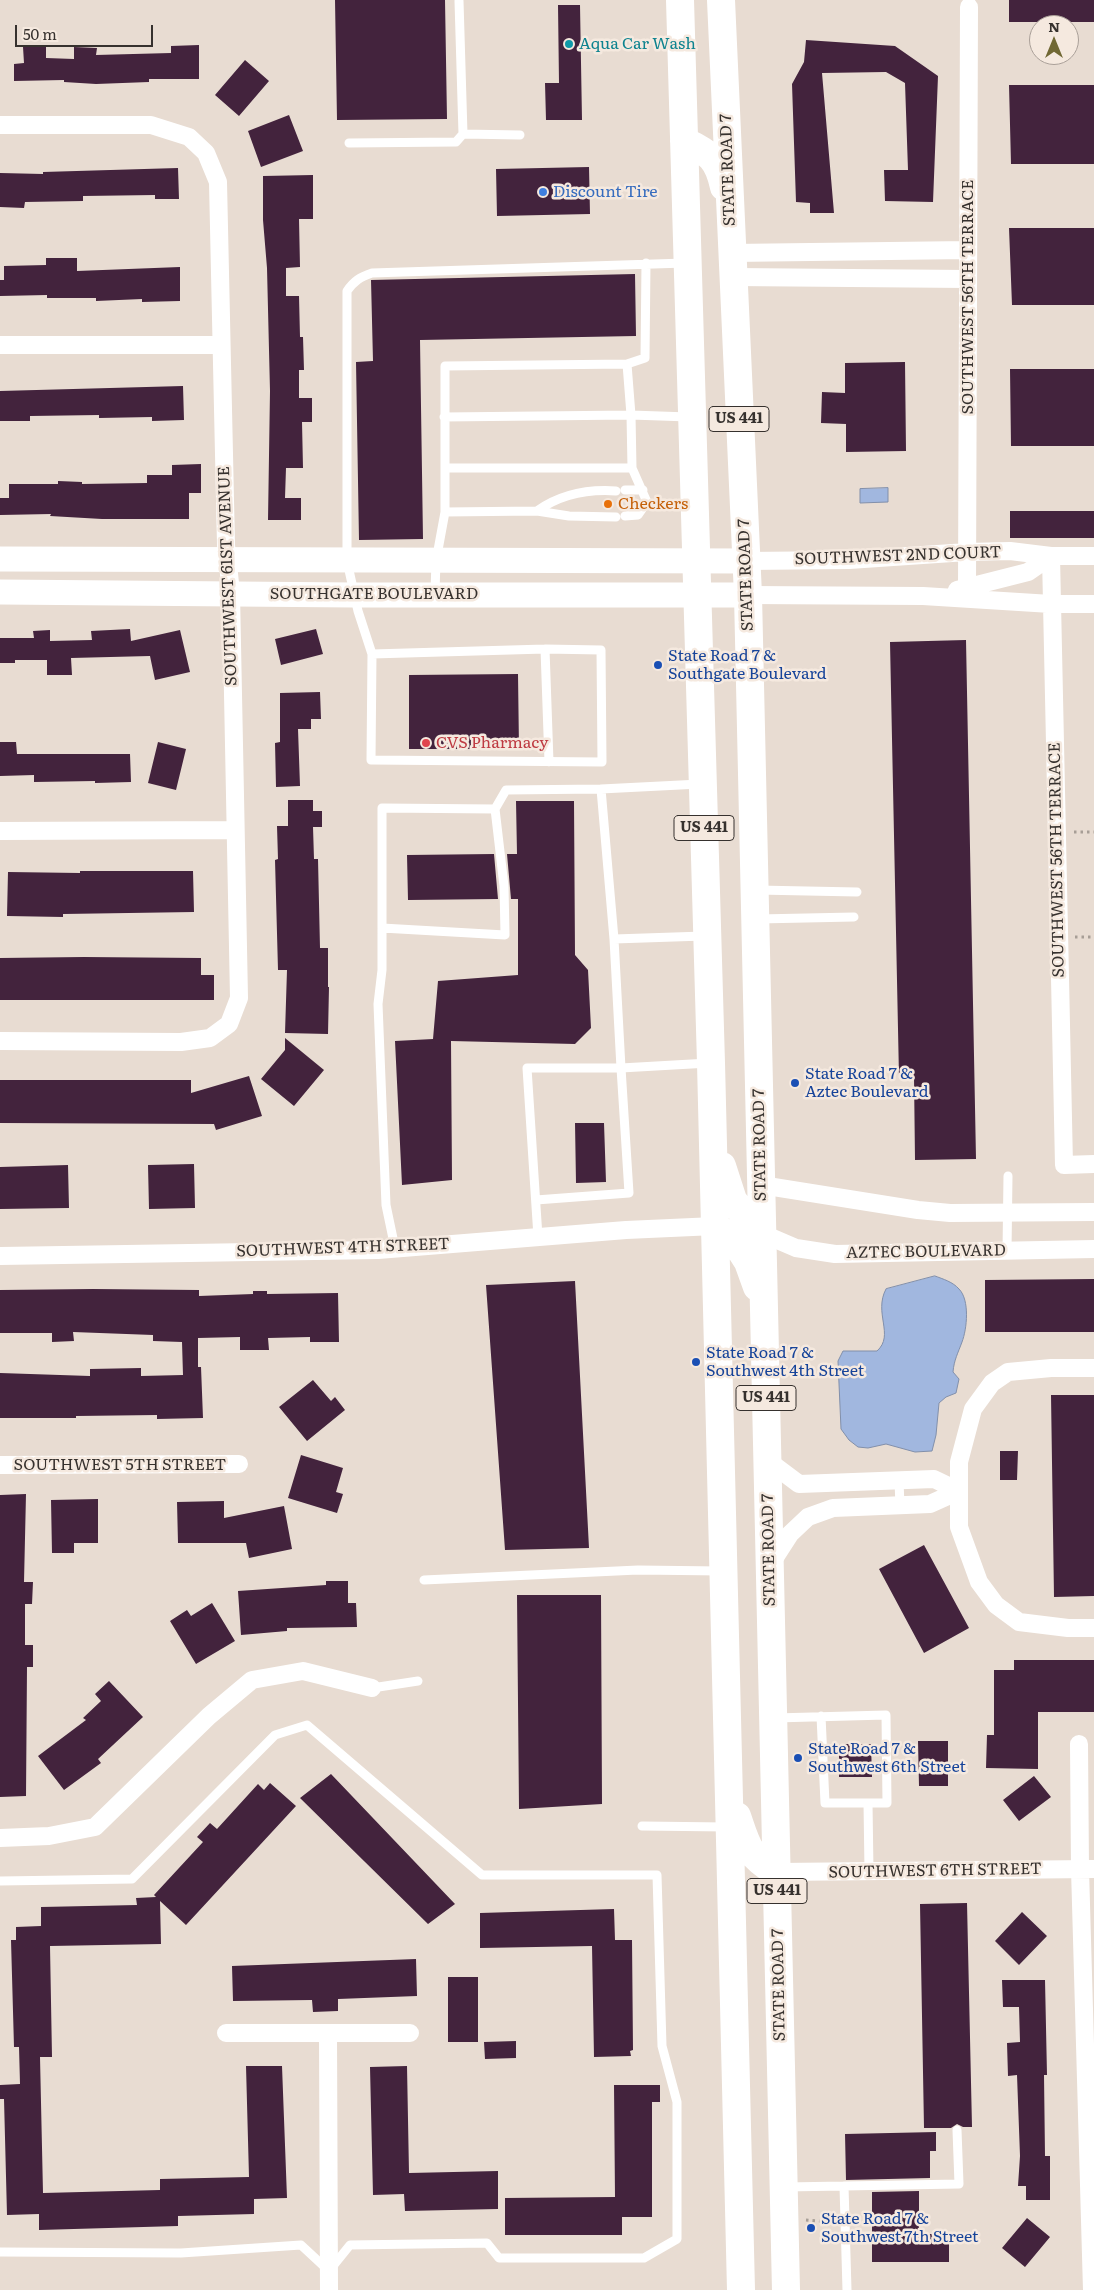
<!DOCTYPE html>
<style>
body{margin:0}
#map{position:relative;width:1094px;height:2290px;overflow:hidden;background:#e8dcd2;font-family:Literata,serif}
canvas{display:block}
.north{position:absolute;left:1029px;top:15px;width:50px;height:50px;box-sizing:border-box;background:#f5e9df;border:1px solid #a99f98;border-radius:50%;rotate:0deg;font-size:14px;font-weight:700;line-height:20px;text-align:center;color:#36312e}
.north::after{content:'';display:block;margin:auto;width:18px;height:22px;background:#716834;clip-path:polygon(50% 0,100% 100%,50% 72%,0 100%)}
.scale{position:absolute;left:15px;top:25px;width:138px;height:22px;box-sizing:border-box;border:2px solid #36312e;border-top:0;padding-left:6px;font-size:15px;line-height:18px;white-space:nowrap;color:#36312e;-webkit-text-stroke:4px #f5e9df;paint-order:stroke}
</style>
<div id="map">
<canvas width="1094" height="2290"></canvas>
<div class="north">N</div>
<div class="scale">50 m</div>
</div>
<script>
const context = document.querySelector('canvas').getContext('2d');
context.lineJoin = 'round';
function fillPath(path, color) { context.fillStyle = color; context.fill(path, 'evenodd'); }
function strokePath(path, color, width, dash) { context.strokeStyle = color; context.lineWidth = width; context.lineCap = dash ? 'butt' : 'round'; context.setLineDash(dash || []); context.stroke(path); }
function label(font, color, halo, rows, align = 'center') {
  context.font = font + ' Literata,serif'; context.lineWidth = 5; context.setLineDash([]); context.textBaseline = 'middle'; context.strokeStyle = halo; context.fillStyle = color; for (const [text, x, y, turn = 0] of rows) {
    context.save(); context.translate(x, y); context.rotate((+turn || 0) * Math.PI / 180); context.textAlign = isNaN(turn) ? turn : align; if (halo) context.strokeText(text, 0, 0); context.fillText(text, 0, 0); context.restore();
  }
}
const water = new Path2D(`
 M 888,488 L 888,502 L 860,503 L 860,489 Z
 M 935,1276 C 943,1279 953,1282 959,1289 C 970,1300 967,1329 962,1342 C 958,1353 954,1360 953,1372 L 959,1379 L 956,1393 L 946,1397 L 939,1403 L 936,1435 L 932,1451 L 915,1452 L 886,1444 L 868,1448 L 858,1447 L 849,1440 L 841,1429 L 838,1361 L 843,1351 L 877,1351 C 895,1335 873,1313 886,1289 Z`);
const building = new Path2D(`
 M 335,0 L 445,0 L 447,119 L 337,120 Z
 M 1009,0 L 1094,0 L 1094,22 L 1009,22 Z
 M 558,5 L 580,5 L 582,120 L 546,120 L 545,83 L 559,83 Z
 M 806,40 L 895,46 L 938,76 L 933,202 L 885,201 L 884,170 L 908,170 L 905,83 L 886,72 L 822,73 L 834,213 L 810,213 L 810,203 L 796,202 L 792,84 L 804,62 Z
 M 199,45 L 199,79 L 149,79 L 149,82 L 96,84 L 64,82 L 64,80 L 14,81 L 14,64 L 24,63 L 23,47 L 46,46 L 46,58 L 74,59 L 74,47 L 97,48 L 96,55 L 171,53 L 171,46 Z
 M 245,60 L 269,81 L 239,116 L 215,95 Z
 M 1009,85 L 1094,85 L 1094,164 L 1011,164 Z
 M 289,115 L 303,151 L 261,167 L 248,131 Z
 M 589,167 L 590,214 L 497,216 L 496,169 Z
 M 178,168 L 179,199 L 155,199 L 155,195 L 83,196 L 83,201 L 25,202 L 24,208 L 0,207 L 0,173 L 43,174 L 43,172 Z
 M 313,175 L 313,219 L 299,219 L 300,267 L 286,268 L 286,296 L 299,296 L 300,337 L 303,337 L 304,370 L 299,370 L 299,398 L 312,398 L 312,422 L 302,422 L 303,468 L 286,468 L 285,498 L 301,498 L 301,520 L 268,520 L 270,391 L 267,268 L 263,220 L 263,176 Z
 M 1009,228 L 1094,228 L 1094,305 L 1012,305 Z
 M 46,258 L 77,258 L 77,271 L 180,267 L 180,301 L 142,302 L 142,299 L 96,301 L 96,298 L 47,298 L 47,295 L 0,296 L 0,280 L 4,280 L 4,266 L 46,265 Z
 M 635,274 L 636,336 L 420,340 L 423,539 L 359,540 L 356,362 L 373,361 L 371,280 Z
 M 905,362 L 906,451 L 846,452 L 846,424 L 821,423 L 822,392 L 845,393 L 845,363 Z
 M 1010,369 L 1094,369 L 1094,446 L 1011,446 Z
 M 183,386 L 184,420 L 152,421 L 152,417 L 99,418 L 99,415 L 30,416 L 30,421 L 0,421 L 0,391 Z
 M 201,464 L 201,493 L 189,493 L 189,519 L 102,519 L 50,516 L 51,514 L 0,515 L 0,498 L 9,498 L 9,484 L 58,484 L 58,481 L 82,482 L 82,484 L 147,483 L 147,475 L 172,475 L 172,465 Z
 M 1010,511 L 1094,511 L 1094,538 L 1010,538 Z
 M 130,629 L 131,641 L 180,630 L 190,672 L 155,680 L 150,656 L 71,658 L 72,675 L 47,675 L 47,660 L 15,660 L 15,663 L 0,663 L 0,638 L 34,638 L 33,631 L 50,630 L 50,641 L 92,640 L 91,631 Z
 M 316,629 L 323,654 L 281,665 L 275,639 Z
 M 966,640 L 976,1159 L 915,1160 L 914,1076 L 899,1077 L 890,642 Z
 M 518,674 L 519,749 L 409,749 L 409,675 Z
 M 320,692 L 321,719 L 311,719 L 311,729 L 298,729 L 300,786 L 276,787 L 275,743 L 280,742 L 280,693 Z
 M 0,742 L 16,742 L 17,754 L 130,754 L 131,782 L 95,783 L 95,781 L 34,782 L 34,775 L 0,776 Z
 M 158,742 L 186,749 L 176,790 L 148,783 Z
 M 288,800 L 313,800 L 313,811 L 322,811 L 322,827 L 313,827 L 314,859 L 318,859 L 320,948 L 328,948 L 328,987 L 329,987 L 328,1034 L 285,1033 L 287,970 L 278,970 L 275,860 L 278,859 L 277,826 L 288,826 Z
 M 516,801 L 574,801 L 575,955 L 588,970 L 591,1028 L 575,1044 L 451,1041 L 452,1180 L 402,1185 L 395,1041 L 433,1039 L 438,981 L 518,975 L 518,899 L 511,899 L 507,854 L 517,854 Z
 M 494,854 L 498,899 L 408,900 L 407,855 Z
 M 80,871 L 193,871 L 194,912 L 63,914 L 63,917 L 7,916 L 8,872 L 80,873 Z
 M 84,957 L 201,958 L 201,975 L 214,975 L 214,1000 L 0,1000 L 0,958 Z
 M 285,1038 L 324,1070 L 294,1106 L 261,1079 L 285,1050 Z
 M 249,1076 L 262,1116 L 216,1130 L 214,1124 L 0,1123 L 0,1080 L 191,1080 L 191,1093 Z
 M 575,1123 L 604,1123 L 606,1182 L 576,1183 Z
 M 194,1164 L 195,1208 L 149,1209 L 148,1165 Z
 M 68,1165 L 69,1208 L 0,1209 L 0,1167 Z
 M 1094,1279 L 1094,1332 L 985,1332 L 985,1280 Z
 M 575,1281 L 589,1548 L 505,1550 L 486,1285 Z
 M 93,1289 L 199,1290 L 199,1296 L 253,1294 L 253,1291 L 267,1291 L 267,1294 L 338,1293 L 339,1342 L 310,1342 L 310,1337 L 268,1338 L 269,1350 L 240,1350 L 240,1337 L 198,1338 L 198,1367 L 201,1367 L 203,1418 L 157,1419 L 157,1415 L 76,1416 L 76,1418 L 0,1418 L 0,1373 L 90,1376 L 90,1369 L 141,1368 L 141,1376 L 183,1375 L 182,1342 L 153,1341 L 153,1335 L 73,1332 L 74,1341 L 52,1342 L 52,1333 L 0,1333 L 0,1290 Z
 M 313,1380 L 331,1401 L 335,1397 L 345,1410 L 307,1441 L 279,1407 Z
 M 1051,1395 L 1094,1395 L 1094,1596 L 1054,1597 Z
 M 1000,1451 L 1018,1451 L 1017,1480 L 1000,1480 Z
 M 301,1455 L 343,1468 L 336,1492 L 343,1494 L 337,1513 L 288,1498 Z
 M 26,1494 L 24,1582 L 33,1582 L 32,1604 L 25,1604 L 25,1645 L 33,1645 L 33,1667 L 27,1667 L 26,1796 L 0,1797 L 0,1495 Z
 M 98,1499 L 98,1543 L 74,1543 L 74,1553 L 52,1553 L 51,1500 Z
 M 224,1501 L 224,1518 L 284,1506 L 292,1549 L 249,1558 L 246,1543 L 178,1543 L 177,1502 Z
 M 924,1545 L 969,1628 L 924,1653 L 879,1569 Z
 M 326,1581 L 348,1581 L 348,1603 L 356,1603 L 357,1627 L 287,1628 L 287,1631 L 241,1635 L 238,1591 L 326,1585 Z
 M 517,1595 L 601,1595 L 602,1804 L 519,1809 Z
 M 212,1603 L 235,1641 L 196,1664 L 170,1621 L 187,1610 L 191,1616 Z
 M 1014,1660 L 1094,1660 L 1094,1712 L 1038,1712 L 1038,1769 L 986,1768 L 987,1735 L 994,1735 L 994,1670 L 1014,1670 Z
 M 109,1681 L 143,1717 L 98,1759 L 101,1763 L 64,1790 L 38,1756 L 86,1720 L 83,1718 L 101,1701 L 95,1694 Z
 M 918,1741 L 948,1741 L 948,1786 L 919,1786 Z
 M 839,1744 L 871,1744 L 872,1777 L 839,1777 Z
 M 331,1774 L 455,1904 L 428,1924 L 300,1798 Z
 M 1034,1776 L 1051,1797 L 1019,1821 L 1003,1800 Z
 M 270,1783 L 296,1806 L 186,1925 L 160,1901 L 161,1944 L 50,1946 L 52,2057 L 40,2057 L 43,2193 L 160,2190 L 160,2179 L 249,2177 L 246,2066 L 282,2066 L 287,2198 L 254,2199 L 254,2214 L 178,2216 L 178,2226 L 39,2230 L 39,2214 L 7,2215 L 4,2099 L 0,2099 L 0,2085 L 20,2084 L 19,2047 L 14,2047 L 11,1940 L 16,1940 L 16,1927 L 41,1926 L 41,1907 L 137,1905 L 136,1898 L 156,1897 L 154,1895 L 203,1842 L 197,1837 L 210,1823 L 217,1829 L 258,1784 L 264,1790 Z
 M 967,1903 L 972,2127 L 963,2127 L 957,2124 L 951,2128 L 924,2128 L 920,1904 Z
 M 614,1909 L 615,1940 L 632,1940 L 633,2050 L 630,2051 L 631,2056 L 594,2057 L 592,1946 L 480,1948 L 480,1913 Z
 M 1022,1912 L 1047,1936 L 1019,1965 L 995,1941 Z
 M 416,1959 L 417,1996 L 338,1999 L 338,2011 L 313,2012 L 312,2000 L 233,2001 L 232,1966 Z
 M 448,1977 L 478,1977 L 478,2042 L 448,2042 Z
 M 1002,1980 L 1045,1980 L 1047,2075 L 1044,2075 L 1045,2156 L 1050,2156 L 1050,2200 L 1026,2200 L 1026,2186 L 1018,2186 L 1020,2156 L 1017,2075 L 1008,2076 L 1007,2043 L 1020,2042 L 1019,2007 L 1003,2007 Z
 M 516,2041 L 516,2058 L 485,2059 L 484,2042 Z
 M 407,2066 L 409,2173 L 498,2171 L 498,2209 L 405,2211 L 404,2194 L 373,2195 L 370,2067 Z
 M 614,2085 L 660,2085 L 660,2102 L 652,2102 L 652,2217 L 622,2217 L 622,2235 L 505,2235 L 505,2198 L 615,2197 Z
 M 936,2132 L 936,2151 L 930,2151 L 930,2178 L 846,2180 L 845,2134 Z
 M 919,2191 L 919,2234 L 949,2234 L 949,2262 L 872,2262 L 872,2192 Z
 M 1027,2218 L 1050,2237 L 1025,2267 L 1002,2248 Z`);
const path = new Path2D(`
 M 1074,832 L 1094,832
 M 1075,937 L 1094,937
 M 806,2220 L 832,2222`);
const service = new Path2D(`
 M 463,134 L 520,135
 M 349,143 L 456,142 L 463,134 L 459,1
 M 627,364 L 645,358 L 646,263
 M 444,417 L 631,415 L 689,417
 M 625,490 L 643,490
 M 537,511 C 561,494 587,489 616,491
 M 445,512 L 537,511 L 569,516 L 616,517
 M 625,516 L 638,515 L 647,502 L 632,468
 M 435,592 L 436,561 L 445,512 L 445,366 L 627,364 L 631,415 L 632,468 L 446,468
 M 545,649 L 549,762
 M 372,654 L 545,649 L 601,650 L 602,762 L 371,760 L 372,654 L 358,611 L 347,561 L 347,291 C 354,281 360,277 372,273 L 685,263
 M 757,890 L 857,892
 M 758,919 L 854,917
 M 382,928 L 505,935 L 504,886 L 495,809
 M 704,936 L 614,939 L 621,1068 L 709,1063
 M 614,939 L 601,789 L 700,784
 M 536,1200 L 629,1193 L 621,1068 L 527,1068 L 538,1237
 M 395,1248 L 386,1205 L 378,1004 L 382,970 L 382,808 L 495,809 L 506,790 L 601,789
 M 1007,1251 L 1008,1176
 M 899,1481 L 900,1506
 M 424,1580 L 638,1570 L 721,1571
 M 372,1688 L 418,1681
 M 821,1716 L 825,1803 L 868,1803
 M 775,1718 L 886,1715 L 887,1803 L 868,1803 L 869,1871
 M 642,1826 L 726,1827
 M 0,1881 L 132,1879 L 275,1735 L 307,1725 L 482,1875 L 657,1875 L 662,2046 L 677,2102 L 677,2239 L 644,2258 L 499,2258 L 487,2243 L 350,2245 L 329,2271 L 301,2245 L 181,2253 L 0,2252
 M 844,2186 L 959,2184 L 957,2130
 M 785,2187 L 844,2186 L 847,2290`);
const minor = new Path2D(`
 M 0,125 L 151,125 L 189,137 L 206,153 L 218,182 L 226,545 L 231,593 L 239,998 L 229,1024 L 210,1038 L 181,1042 L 0,1041
 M 732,253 L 968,250
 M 733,277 L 968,279
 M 0,345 L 220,345
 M 1051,556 L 1064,1165 L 1094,1164
 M 745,561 L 849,560 L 967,552 L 1010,551 L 1051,556 L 1094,556
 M 967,588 L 969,7
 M 957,590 L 1028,572 L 1051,556
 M 748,595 L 923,596 L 1051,604 L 1094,604
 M 0,831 L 235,830
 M 761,1185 L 918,1210 L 950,1213 L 1094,1212
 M 761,1233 L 796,1248 L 835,1254 L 1094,1249
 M 0,1256 L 378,1250 L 626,1230 L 715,1226
 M 1094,1368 L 1051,1368 L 1008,1372 L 992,1383 L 973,1409 L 959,1462 L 959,1527 L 979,1582 L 996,1605 L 1019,1622 L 1068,1628 L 1094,1628
 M 767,1460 L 799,1484 L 934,1479 L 959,1491
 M 0,1465 L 239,1464
 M 770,1565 L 790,1534 L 808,1517 L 833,1508 L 930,1504 L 959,1491
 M 1079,1744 L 1080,1869 L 1092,2290
 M 0,1838 L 49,1836 L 95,1827 L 209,1716 L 252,1680 L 303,1671 L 372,1688
 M 776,1872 L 1094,1869
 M 226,2033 L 410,2033
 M 328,2033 L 329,2290`);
const secondary = new Path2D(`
 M 0,559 L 745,561
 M 0,592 L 354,595 L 748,595`);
const primary = new Path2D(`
 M 680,0 L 711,1063 L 741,2290
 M 721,0 L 748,595 L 786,2290
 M 684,141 C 710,153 718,159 724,187
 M 722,1166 L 733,1200 L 746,1218 L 761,1233
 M 715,1226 L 734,1240 L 748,1262 L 757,1287
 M 737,1816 C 747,1845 748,1856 776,1872`);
const markers = [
 [569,44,5,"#0f9aa8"],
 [543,192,5,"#3f7fe0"],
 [608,504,5,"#e8710a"],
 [658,665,5,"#1a4fb4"],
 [426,743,5,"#e0444e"],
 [795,1083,5,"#1a4fb4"],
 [696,1362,5,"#1a4fb4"],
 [798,1758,5,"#1a4fb4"],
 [811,2228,5,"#1a4fb4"]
];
const shields = [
 [739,419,60],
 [704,828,60],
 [766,1398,60],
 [777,1891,60]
];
const shieldNames = [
 ["US 441",739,419],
 ["US 441",704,828],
 ["US 441",766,1398],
 ["US 441",777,1891]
];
const cultureNames = [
 ["Aqua Car Wash",579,44]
];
const streetNames = [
 ["STATE ROAD 7",728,170,-92],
 ["SOUTHWEST 56TH TERRACE",968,297,-90],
 ["SOUTHWEST 2ND COURT",898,556,-2],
 ["STATE ROAD 7",746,575,-92],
 ["SOUTHWEST 61ST AVENUE",228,576,-92],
 ["SOUTHGATE BOULEVARD",374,594],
 ["SOUTHWEST 56TH TERRACE",1057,860,-91],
 ["STATE ROAD 7",760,1145,-91],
 ["SOUTHWEST 4TH STREET",343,1248,-2],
 ["AZTEC BOULEVARD",926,1252,-1],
 ["SOUTHWEST 5TH STREET",120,1465],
 ["STATE ROAD 7",769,1550,-91],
 ["SOUTHWEST 6TH STREET",935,1871,-1],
 ["STATE ROAD 7",779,1985,-91]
];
const shopNames = [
 ["Discount Tire",553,192]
];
const foodNames = [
 ["Checkers",618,504]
];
const transitNames = [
 ["State Road 7 &",668,656],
 ["Southgate Boulevard",668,674],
 ["State Road 7 &",805,1074],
 ["Aztec Boulevard",805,1092],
 ["State Road 7 &",706,1353],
 ["Southwest 4th Street",706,1371],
 ["State Road 7 &",808,1749],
 ["Southwest 6th Street",808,1767],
 ["State Road 7 &",821,2219],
 ["Southwest 7th Street",821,2237]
];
const healthNames = [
 ["CVS Pharmacy",436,743]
];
fillPath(water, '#a1b7df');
strokePath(water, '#818faa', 1);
fillPath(building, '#43233d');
strokePath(path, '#a79e96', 3, [2.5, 4]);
strokePath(service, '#fff', 9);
strokePath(minor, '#fff', 18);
strokePath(secondary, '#fff', 25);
strokePath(primary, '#fff', 28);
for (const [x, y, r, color] of markers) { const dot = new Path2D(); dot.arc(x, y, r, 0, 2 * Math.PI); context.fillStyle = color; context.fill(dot); strokePath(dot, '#f5e9df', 2); }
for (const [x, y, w] of shields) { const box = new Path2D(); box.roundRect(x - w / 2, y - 12.5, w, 25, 4); context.fillStyle = '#f5e9df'; context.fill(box); strokePath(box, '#36312e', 1); }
label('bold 15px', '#36312e', null, shieldNames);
label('16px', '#0d838f', '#f5e9df', cultureNames, 'left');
label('16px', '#36312e', '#f5e9df', streetNames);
label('16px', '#366cbe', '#f5e9df', shopNames, 'left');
label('16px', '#c56008', '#f5e9df', foodNames, 'left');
label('16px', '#164399', '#f5e9df', transitNames, 'left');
label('16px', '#be3a42', '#f5e9df', healthNames, 'left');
</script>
